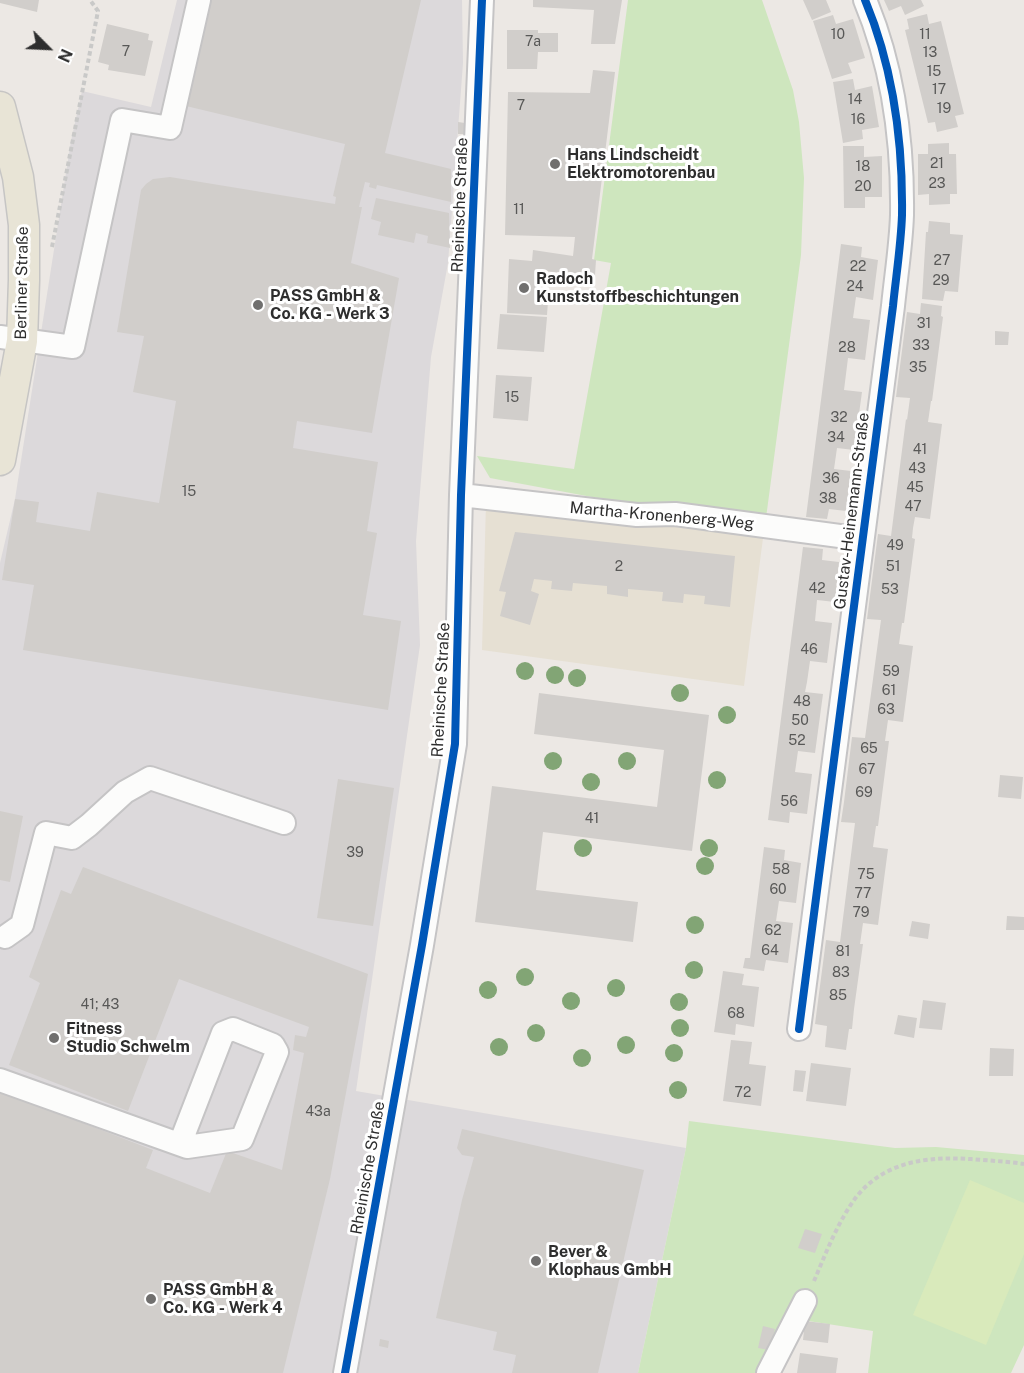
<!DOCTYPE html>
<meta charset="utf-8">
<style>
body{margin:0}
#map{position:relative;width:1024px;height:1373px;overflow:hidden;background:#ece8e4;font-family:"Public Sans",sans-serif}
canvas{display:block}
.north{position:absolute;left:18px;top:18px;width:60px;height:60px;-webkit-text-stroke:4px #fff;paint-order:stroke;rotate:114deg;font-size:16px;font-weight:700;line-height:24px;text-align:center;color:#2e2e2e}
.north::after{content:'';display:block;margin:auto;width:21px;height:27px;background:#2e2e2e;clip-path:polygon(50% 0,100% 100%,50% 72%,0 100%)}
</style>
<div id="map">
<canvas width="1024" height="1373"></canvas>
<div class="north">N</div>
</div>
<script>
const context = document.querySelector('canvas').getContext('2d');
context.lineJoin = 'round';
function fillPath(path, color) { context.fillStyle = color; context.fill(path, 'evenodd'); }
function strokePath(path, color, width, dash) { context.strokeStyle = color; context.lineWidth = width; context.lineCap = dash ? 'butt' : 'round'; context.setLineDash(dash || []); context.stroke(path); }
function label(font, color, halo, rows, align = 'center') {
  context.font = font + ' "Public Sans",sans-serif'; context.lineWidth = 6; context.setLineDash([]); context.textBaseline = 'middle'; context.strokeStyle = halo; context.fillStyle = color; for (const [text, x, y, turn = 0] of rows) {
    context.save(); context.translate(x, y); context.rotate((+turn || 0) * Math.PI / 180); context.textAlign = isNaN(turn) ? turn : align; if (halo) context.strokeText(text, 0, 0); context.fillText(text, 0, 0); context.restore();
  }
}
const industrial = new Path2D(`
 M 177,0 L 462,0 L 463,63 L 448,263 L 431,357 L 416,541 L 420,645 L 356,1091 L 686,1148 L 638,1373 L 0,1373 L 0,563 L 15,499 L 71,141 L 82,91 L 151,107 Z`);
const education = new Path2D(`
 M 486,503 L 763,538 L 744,686 L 482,650 Z`);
const green = new Path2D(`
 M 628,0 L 762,0 L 793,90 L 799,122 L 804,178 L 801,255 L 766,518 L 635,505 L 490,478 L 477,456 L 574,469 L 611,263 L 594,260 Z
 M 689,1121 L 895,1148 L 936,1147 L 1024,1155 L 1024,1345 L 1011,1373 L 868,1373 L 873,1331 L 789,1318 L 762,1373 L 638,1373 L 686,1148 Z`);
const pitch = new Path2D(`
 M 970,1180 L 1024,1203 L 1024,1254 L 986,1345 L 913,1315 Z`);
const building = new Path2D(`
 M 0,0 L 39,0 L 37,12 L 0,3 Z
 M 210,0 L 421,0 L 385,153 L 451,169 L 451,202 L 377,185 L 376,189 L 369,187 L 370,183 L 365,182 L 359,207 L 362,207 L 351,263 L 399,278 L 372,433 L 297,421 L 293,448 L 378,462 L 367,531 L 377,533 L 363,615 L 401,621 L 388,710 L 23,650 L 34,585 L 2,580 L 15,499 L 39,502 L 36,522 L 90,531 L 97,492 L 159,503 L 176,401 L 133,392 L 144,336 L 117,332 L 141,190 L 146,184 L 153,179 L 170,177 L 335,204 L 336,197 L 333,196 L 345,144 L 186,106 Z
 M 533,0 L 622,0 L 615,44 L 591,44 L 594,10 L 533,7 Z
 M 803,0 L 826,0 L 831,12 L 812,20 Z
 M 884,0 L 921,0 L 924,6 L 905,15 L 901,6 L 889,11 Z
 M 927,14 L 929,24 L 941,21 L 964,114 L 955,116 L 958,127 L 937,132 L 935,122 L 928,123 L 905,30 L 909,29 L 907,19 Z
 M 833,15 L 836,24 L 853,19 L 865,58 L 848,63 L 852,73 L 832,79 L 813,21 Z
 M 107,24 L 149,34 L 148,40 L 153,41 L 145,76 L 108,70 L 109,65 L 98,62 Z
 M 507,30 L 538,30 L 538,33 L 558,33 L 558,52 L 538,52 L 537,69 L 507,69 Z
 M 593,70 L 615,72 L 592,259 L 596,260 L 595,275 L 541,271 L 538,300 L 548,301 L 547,315 L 507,313 L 509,259 L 532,261 L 533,250 L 573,256 L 575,237 L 505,235 L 508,92 L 590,93 Z
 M 853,79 L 855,90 L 872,86 L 879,127 L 862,130 L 863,139 L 843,143 L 833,82 Z
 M 458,122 L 465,123 L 464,134 L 458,134 Z
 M 949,143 L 949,154 L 956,154 L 957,194 L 950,194 L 950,204 L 929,205 L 929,194 L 918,195 L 918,154 L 928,154 L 928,144 Z
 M 843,146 L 864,146 L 864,157 L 882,156 L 882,197 L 865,197 L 865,208 L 844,208 Z
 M 376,198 L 449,213 L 450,248 L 427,243 L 428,236 L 416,233 L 414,243 L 378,235 L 381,222 L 371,219 Z
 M 929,221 L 950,223 L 950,234 L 963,235 L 958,292 L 945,291 L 943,301 L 922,299 L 926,232 L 928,232 Z
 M 841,244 L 862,247 L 861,257 L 878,260 L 873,300 L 856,297 L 853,318 L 870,320 L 865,360 L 848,358 L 844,390 L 862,392 L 854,450 L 837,448 L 834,469 L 851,471 L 846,511 L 829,509 L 827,519 L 806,517 Z
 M 921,303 L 942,306 L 941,316 L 943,317 L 932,401 L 931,401 L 928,422 L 942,424 L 930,519 L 915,517 L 913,528 L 912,538 L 915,539 L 904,623 L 902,623 L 899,644 L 913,646 L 903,722 L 888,720 L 885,741 L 889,741 L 878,826 L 876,826 L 873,847 L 888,849 L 878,925 L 863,923 L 860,944 L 863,944 L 854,1009 L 852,1029 L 849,1029 L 846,1050 L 825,1047 L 827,1026 L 815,1024 L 826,940 L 840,942 L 855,823 L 841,822 L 844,802 L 852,737 L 865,738 L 881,620 L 867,619 L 878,534 L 891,536 L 906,419 L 907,420 L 910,398 L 896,397 L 907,312 L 920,314 Z
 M 500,314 L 547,317 L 544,352 L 497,349 Z
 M 995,331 L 1009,332 L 1008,345 L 995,345 Z
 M 496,375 L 532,377 L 528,421 L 493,418 Z
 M 515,532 L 735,556 L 730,607 L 704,604 L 705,596 L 684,594 L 683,603 L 662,601 L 663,592 L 628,589 L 628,597 L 607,594 L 607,586 L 573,583 L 572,591 L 551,589 L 552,581 L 534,579 L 531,591 L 539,594 L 530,625 L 500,616 L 506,592 L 499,591 Z
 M 803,547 L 823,549 L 822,560 L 839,562 L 835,602 L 817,600 L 815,621 L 832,623 L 827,663 L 810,661 L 807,682 L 805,692 L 823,694 L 815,753 L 798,751 L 795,772 L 812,774 L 807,814 L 790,812 L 789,823 L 768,820 Z
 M 539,693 L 709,715 L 692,851 L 543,832 L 536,890 L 638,902 L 633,942 L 475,922 L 492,786 L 657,807 L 664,750 L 534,734 Z
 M 1000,775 L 1023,777 L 1021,799 L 998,797 Z
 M 338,779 L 394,788 L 373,926 L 317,918 Z
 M 0,811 L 23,816 L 10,882 L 0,880 Z
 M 764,847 L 785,850 L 784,860 L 801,863 L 796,903 L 779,901 L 776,921 L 793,923 L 788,963 L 766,960 L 764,971 L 743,968 L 745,958 L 750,958 Z
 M 83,867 L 368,974 L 330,1179 L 283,1373 L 0,1373 L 0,1091 L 153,1150 L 146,1168 L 210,1193 L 227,1151 L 282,1170 L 304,1053 L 293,1050 L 295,1035 L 306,1037 L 309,1027 L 179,979 L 128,1111 L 9,1065 L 40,983 L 29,977 L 61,890 L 71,894 Z
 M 1007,916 L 1024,917 L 1024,930 L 1006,930 Z
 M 912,921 L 930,924 L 928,939 L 909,936 Z
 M 723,971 L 744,974 L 742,985 L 759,987 L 754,1027 L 736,1024 L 735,1035 L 714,1032 Z
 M 923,1000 L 946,1003 L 942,1030 L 919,1028 Z
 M 898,1015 L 917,1018 L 914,1038 L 894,1034 Z
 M 731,1040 L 752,1042 L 749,1064 L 766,1066 L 761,1106 L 723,1101 Z
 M 990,1048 L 1014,1049 L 1013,1076 L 989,1076 Z
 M 811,1063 L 851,1068 L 846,1106 L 806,1101 Z
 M 795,1070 L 806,1071 L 803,1092 L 793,1091 Z
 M 462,1129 L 644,1170 L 598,1373 L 512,1373 L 516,1355 L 493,1350 L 497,1332 L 436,1318 L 462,1200 L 474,1157 L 462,1155 L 457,1148 Z
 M 805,1229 L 822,1234 L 815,1253 L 798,1248 Z
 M 805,1321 L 830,1324 L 828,1343 L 803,1340 Z
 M 763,1326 L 775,1329 L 769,1350 L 758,1348 Z
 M 380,1339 L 389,1341 L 388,1348 L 379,1346 Z
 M 800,1353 L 838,1358 L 836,1373 L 797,1373 Z`);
const path = new Path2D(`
 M 52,247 L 98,11 L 90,0
 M 814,1281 C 826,1253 838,1221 857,1196 C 889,1157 937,1156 983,1160 C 997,1161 1011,1162 1024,1164`);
const minor = new Path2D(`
 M 0,337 L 73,347 L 122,120 L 170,128 L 199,0
 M 461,495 L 637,515 L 675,514 L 862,539
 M 5,937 L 22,925 L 46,833 L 72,838 L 89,825 L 125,792 L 150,778 L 284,823
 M 799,1029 L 893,306 C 896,276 901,245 902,215 C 903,142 893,67 865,0
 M 0,1080 L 187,1147 L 242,1139 L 277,1052 L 273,1045 L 233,1029 L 223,1033 L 180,1144
 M 345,1373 L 422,945 L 455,744 L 461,495 L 482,0
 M 768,1373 L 805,1301`);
const major = new Path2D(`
 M 0,107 L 18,177 L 24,225 L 24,280 L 22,341 L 0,460`);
const cycleway = new Path2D(`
 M 799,1029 L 893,306 C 896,276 901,245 902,215 C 903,142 893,67 865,0
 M 345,1373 L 422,945 L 455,744 L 461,495 L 482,0`);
const trees = [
 [525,671],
 [555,675],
 [577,678],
 [680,693],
 [727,715],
 [553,761],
 [627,761],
 [717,780],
 [591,782],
 [583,848],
 [709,848],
 [705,866],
 [695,925],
 [694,970],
 [525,977],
 [616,988],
 [488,990],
 [571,1001],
 [679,1002],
 [680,1028],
 [536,1033],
 [626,1045],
 [499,1047],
 [674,1053],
 [582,1058],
 [678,1090]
];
const markers = [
 [555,164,6,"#706f6e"],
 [524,288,6,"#706f6e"],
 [258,305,6,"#706f6e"],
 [54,1038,6,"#706f6e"],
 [536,1261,6,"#706f6e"],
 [151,1299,6,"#706f6e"]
];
const numberNames = [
 ["10",838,35],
 ["11",925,35],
 ["7a",533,42],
 ["7",126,52],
 ["13",930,53],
 ["15",934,72],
 ["17",939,90],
 ["14",855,100],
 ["7",521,106],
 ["19",944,109],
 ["16",858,120],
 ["21",937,164],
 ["18",863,167],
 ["23",937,184],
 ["20",863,187],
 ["11",519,210],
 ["27",942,261],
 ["22",858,267],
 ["29",941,281],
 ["24",855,287],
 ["31",924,324],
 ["33",921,346],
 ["28",847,348],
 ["35",918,368],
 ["15",512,398],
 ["32",839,418],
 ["34",836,438],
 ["41",920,450],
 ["43",917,469],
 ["36",831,479],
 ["45",915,488],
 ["15",189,492],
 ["38",828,499],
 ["47",913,507],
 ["49",895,546],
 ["2",619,567],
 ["51",893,567],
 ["42",817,589],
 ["53",890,590],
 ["46",809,650],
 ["59",891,672],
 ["61",889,691],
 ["48",802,702],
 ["63",886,710],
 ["50",800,721],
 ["52",797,741],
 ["65",869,749],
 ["67",867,770],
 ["69",864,793],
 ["56",789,802],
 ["41",592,819],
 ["39",355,853],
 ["58",781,870],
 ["75",866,875],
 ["60",778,890],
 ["77",863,894],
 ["79",861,913],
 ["62",773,931],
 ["64",770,951],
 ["81",843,952],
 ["83",841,973],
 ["85",838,996],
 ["41; 43",100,1005],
 ["68",736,1014],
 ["72",743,1093],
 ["43a",318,1112]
];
const poiNames = [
 ["Hans Lindscheidt",567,155],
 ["Elektromotorenbau",567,173],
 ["Radoch",536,279],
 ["Kunststoffbeschichtungen",536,297],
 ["PASS GmbH &",270,296],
 ["Co. KG - Werk 3",270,314],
 ["Fitness",66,1029],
 ["Studio Schwelm",66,1047],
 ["Bever &",548,1252],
 ["Klophaus GmbH",548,1270],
 ["PASS GmbH &",163,1290],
 ["Co. KG - Werk 4",163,1308]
];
const streetNames = [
 ["Rheinische Straße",460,205,-88],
 ["Berliner Straße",22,283,-89],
 ["Gustav-Heinemann-Straße",852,511,-83],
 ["Martha-Kronenberg-Weg",662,516,5],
 ["Rheinische Straße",441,690,-87],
 ["Rheinische Straße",368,1168,-80]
];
fillPath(industrial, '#dcd9db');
fillPath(education, '#e6e0d3');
fillPath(green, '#cee6be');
fillPath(pitch, '#d9eabb');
fillPath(building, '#d1cecb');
strokePath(minor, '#c5c4c5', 26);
strokePath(major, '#c6c5c4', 33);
strokePath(path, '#c9c9c8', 4, [4.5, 3]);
strokePath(minor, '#fcfcfb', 22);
strokePath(major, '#e8e4d6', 30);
strokePath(cycleway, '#0057b8', 8);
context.fillStyle = '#82a575';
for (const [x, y] of trees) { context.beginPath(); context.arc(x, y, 9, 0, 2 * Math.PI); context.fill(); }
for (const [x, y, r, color] of markers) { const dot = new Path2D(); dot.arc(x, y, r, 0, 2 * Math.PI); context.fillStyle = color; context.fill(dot); strokePath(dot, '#fff', 2); }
label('14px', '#585857', null, numberNames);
label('bold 16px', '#2e2e2e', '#fff', poiNames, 'left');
label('16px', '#2e2e2e', '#fff', streetNames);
</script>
